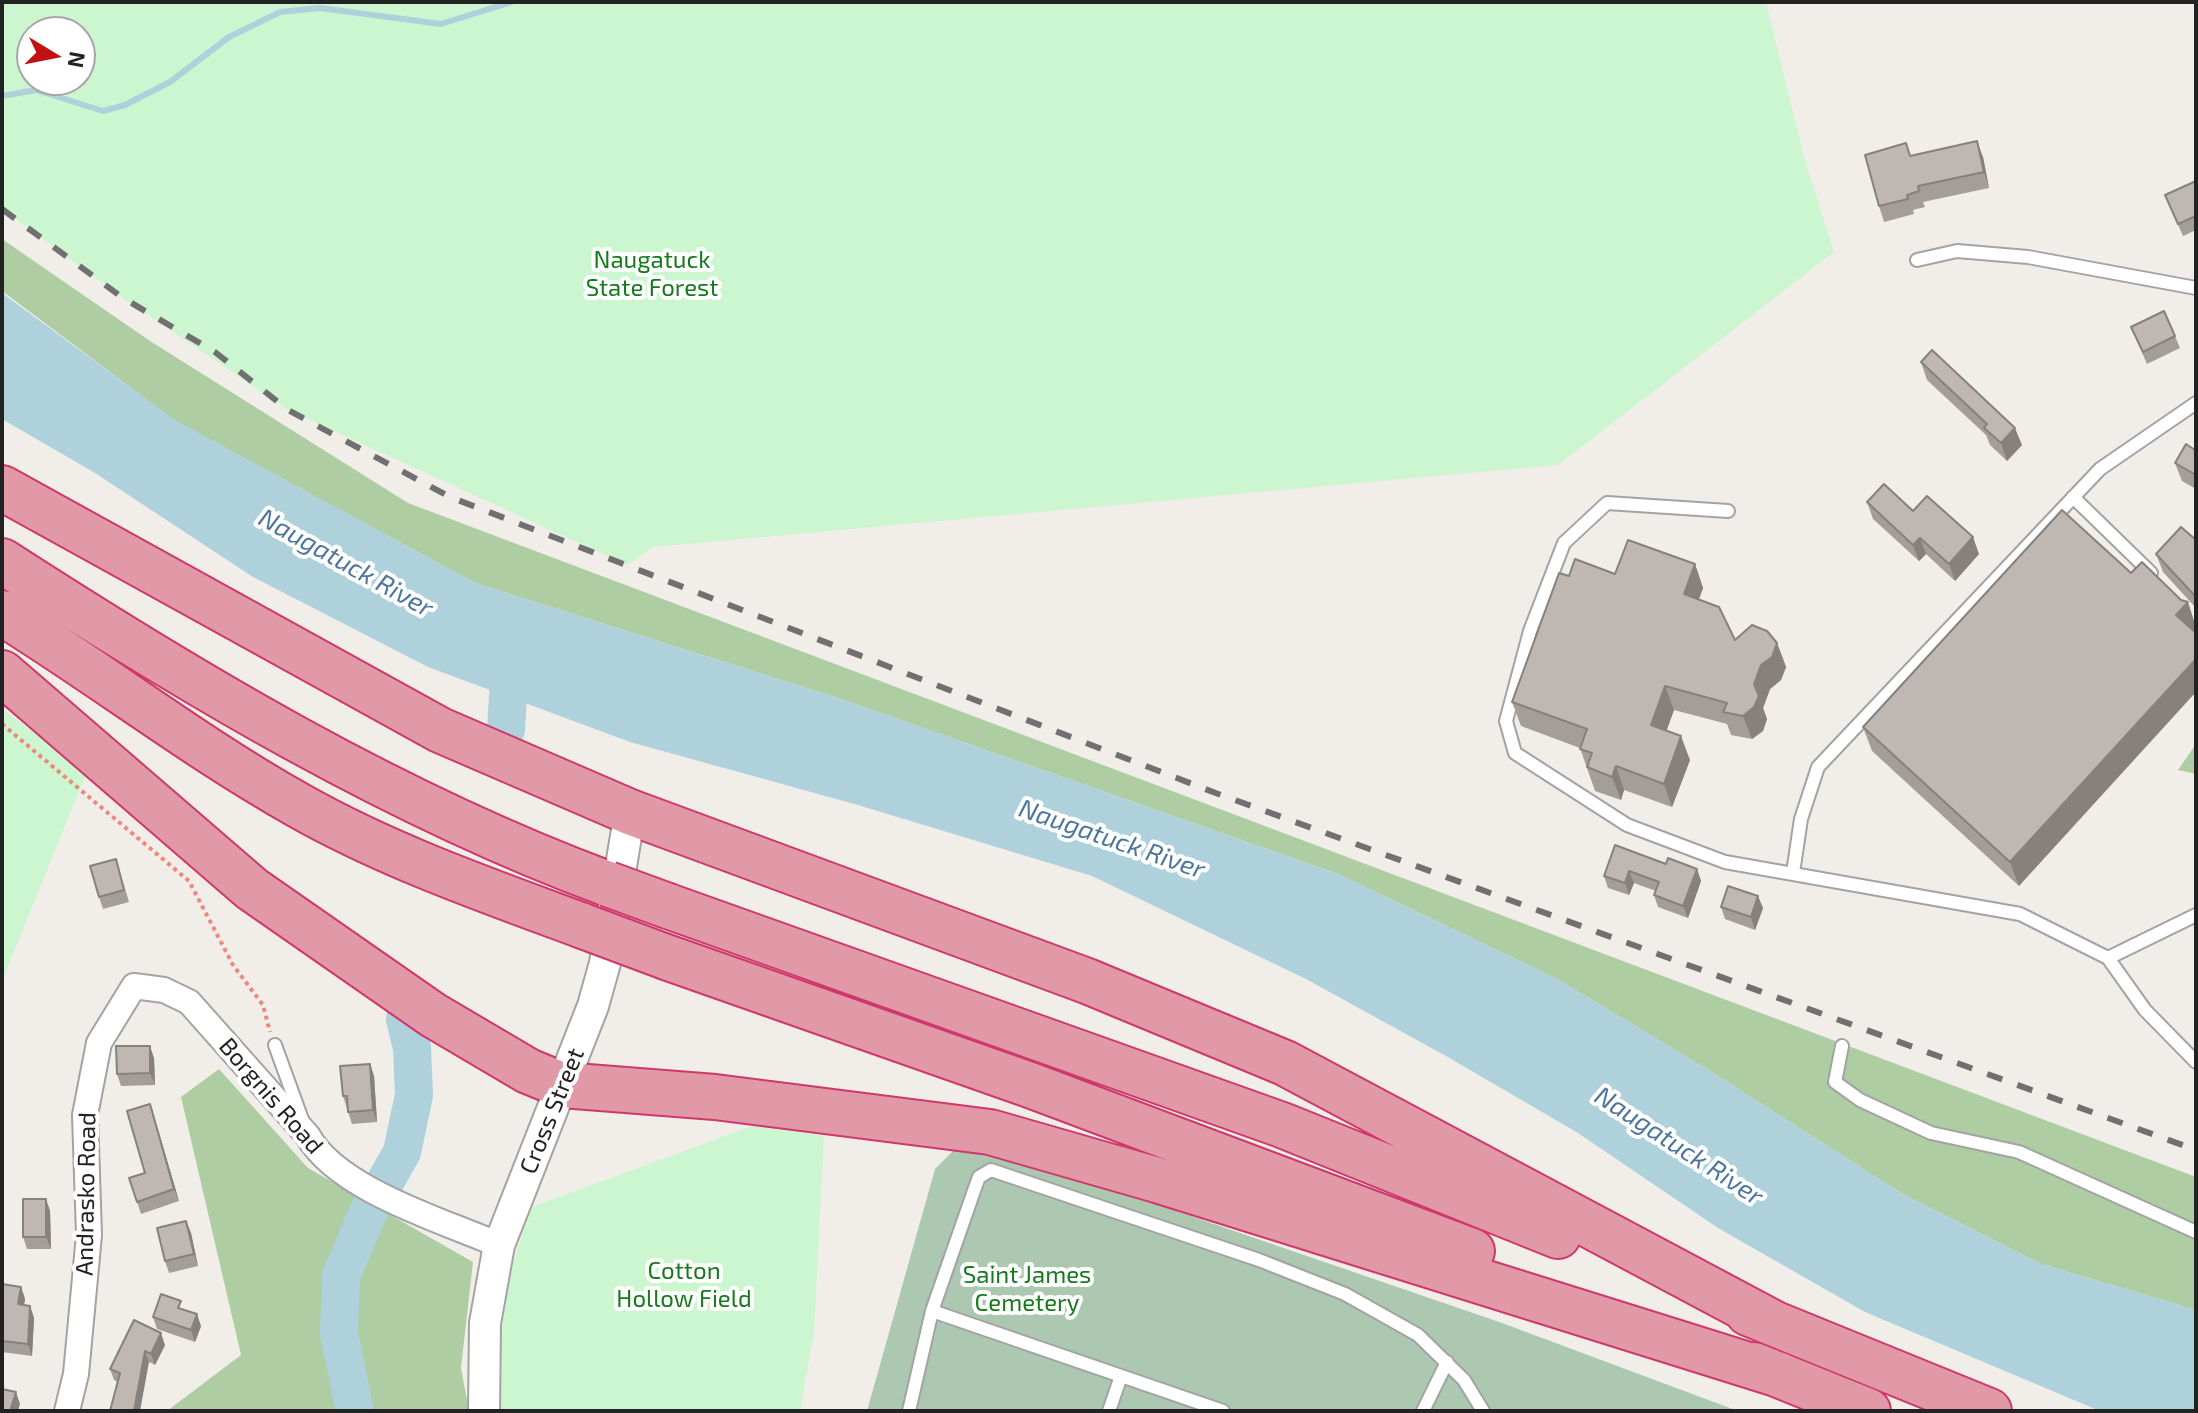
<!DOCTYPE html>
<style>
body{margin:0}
#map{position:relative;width:2198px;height:1413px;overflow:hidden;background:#f1eee9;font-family:"Exo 2",sans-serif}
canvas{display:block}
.frame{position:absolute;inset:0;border:4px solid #222;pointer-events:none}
.north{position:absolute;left:16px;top:16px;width:80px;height:80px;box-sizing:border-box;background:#fff;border:2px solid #a7a7a7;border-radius:50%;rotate:100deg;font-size:22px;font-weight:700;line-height:32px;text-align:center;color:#222}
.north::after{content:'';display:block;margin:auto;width:28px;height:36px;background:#c31113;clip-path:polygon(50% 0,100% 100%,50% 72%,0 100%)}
</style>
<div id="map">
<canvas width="2198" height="1413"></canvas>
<div class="frame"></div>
<div class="north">N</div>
</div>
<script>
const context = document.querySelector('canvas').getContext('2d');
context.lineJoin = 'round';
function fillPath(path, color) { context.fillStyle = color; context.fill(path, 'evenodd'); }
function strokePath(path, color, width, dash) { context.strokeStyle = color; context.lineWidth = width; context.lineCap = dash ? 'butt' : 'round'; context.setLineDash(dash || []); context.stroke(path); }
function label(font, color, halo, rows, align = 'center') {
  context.font = font + ' "Exo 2",sans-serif'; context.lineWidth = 8; context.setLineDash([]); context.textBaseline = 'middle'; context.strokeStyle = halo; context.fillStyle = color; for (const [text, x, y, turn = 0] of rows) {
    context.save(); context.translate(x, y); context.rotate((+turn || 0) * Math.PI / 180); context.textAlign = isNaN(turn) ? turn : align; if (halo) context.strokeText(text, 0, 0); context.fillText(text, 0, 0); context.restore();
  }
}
const forest = new Path2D(`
 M 2,239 L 150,341 L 408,503 L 2196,1177 L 2196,1310 L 2041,1264 L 1904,1195 L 1710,1071 L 1557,979 L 1338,874 L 838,698 L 475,583 L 174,420 L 2,291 Z
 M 2196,744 L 2196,774 L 2178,770 Z
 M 219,1069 L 308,1168 L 473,1262 L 461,1368 L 469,1411 L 167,1411 L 241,1355 L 181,1097 Z`);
const cemetery = new Path2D(`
 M 958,1146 L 1019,1157 L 1502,1323 L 1738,1411 L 867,1411 L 935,1169 Z`);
const park = new Path2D(`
 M 2,2 L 1766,2 L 1804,157 L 1834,252 L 1558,465 L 653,547 L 627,565 L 288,410 L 123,298 L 2,209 ZM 32,32 L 80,32 L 80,80 L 32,80 Z
 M 2,709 L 87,772 L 2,981 Z
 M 752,1126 L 824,1136 L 814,1332 L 800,1411 L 491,1411 C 489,1341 508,1273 532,1207 Z`);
const water = new Path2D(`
 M 2,293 L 175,420 L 475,583 L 838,698 L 1338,874 L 1557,979 L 1710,1071 L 1904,1195 L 2041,1264 L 2196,1310 L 2196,1411 L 2100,1411 L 1865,1312 L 1718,1228 L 1578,1133 L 1446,1056 L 1306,979 L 1092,876 L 858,805 L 630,742 L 428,667 L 253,577 L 95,473 L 2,419 Z`);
const stream = new Path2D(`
 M 2,96 L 36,90 L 103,111 L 125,105 L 170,82 L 229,37 L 280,12 L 320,8 L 441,24 L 512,2`);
const river = new Path2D(`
 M 506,730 L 511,645
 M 355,1411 L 339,1334 L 341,1276 L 368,1212 L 402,1152 L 414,1095 L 412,1048 L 405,1019`);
const path = new Path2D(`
 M 2,724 L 189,881 L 233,965 L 263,1005 L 270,1032`);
const service = new Path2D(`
 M 1917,260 L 1957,251 L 2028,257 L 2196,288
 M 2073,497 L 2151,573
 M 1728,511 L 1607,503 L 1564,543 L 1530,631 L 1506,721 L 1515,753 L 1627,825 L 1725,862 L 2020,914 L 2108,958 L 2145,1010 L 2196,1062
 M 1793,873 L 1801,819 L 1818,767 L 2100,469 L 2196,403
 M 2108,958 L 2196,915
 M 275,1045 L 303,1122
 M 1842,1046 L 1835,1082 L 1860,1100 L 1931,1133 L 2019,1152 L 2196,1232
 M 932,1311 L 1223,1411
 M 909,1411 L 932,1311 L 976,1185 L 979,1177 L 991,1170 L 1259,1260 L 1345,1294 L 1418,1335 L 1464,1380 L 1483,1411
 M 1109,1411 L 1121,1376
 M 1423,1411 L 1447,1362`);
const minor = new Path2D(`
 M 67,1411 L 76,1374 L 89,1235 L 85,1115 L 99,1043 L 134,986 L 164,990 L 189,1002 L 308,1136 C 338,1190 444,1221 499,1245`);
const tertiary = new Path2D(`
 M 484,1411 L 485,1323 L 499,1245 L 593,1006 L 605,963 L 630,812`);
const motorway = new Path2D(`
 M 2,488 L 440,730 L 630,812 L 1087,981 L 1285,1063 L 1775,1324
 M 2,561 C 194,685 393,804 608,884
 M 2,613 C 102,675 195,747 298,805 C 388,856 486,890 583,926
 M 2,673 L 252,889 L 433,1015 L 528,1071 L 562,1085 L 715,1097 L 990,1132 L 1157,1180 L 1780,1375
 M 668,906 L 1282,1125 L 1558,1236
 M 666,957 L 1030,1085 L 1472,1251
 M 1748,1313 L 1989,1411
 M 1754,1365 L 1868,1411`);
const rail = new Path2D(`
 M 2,209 L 123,298 L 215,352 L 288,410 L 450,497 L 1213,792 L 2196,1150`);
const motorwayBridge = new Path2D(`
 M 608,884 L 668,906
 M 583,926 L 666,957`);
const wall = new Path2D(`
 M 1911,156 L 1983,157 L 1989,188 L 1923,202 L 1925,207 L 1913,210 L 1914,214 L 1884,222 L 1879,206 Z
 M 2196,182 L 2196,230 L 2183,236 L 2165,195 Z
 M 2131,327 L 2175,336 L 2180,348 L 2147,364 Z
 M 1921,362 L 2022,445 L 2007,461 L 1990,445 L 1986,435 L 1927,380 Z
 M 2196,448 L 2196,489 L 2182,481 L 2175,463 Z
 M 1867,502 L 1913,511 L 1979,554 L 1955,581 L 1926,554 L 1919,561 L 1873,519 Z
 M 2196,540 L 2196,608 L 2163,572 L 2156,554 Z
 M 1695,564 L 1703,588 L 1699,599 L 1735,640 L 1777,643 L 1786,667 L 1781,680 L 1770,689 L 1763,708 L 1767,719 L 1763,731 L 1752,739 L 1731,735 L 1727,724 L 1674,710 L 1666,731 L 1690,760 L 1672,807 L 1624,790 L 1621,800 L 1595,791 L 1580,748 L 1521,726 L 1512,702 L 1569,576 L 1615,574 Z
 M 2131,573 L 2196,623 L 2196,627 L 2019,886 L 1872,751 L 1863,727 Z
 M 116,859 L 129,902 L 103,909 L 99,897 Z
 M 1666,864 L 1697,869 L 1701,881 L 1688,918 L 1658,907 L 1654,895 L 1656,891 L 1634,883 L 1629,895 L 1608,888 L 1604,876 Z
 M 1721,907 L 1763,908 L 1755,930 L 1725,919 Z
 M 154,1058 L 155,1085 L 121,1086 L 117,1074 Z
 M 370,1064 L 374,1076 L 377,1122 L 352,1124 L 343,1096 Z
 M 150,1104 L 179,1201 L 141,1214 L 129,1178 L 145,1173 Z
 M 46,1199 L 50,1211 L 51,1249 L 27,1249 L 23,1237 Z
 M 186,1221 L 191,1233 L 198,1266 L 169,1273 L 165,1261 Z
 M 2,1284 L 21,1287 L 25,1299 L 24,1305 L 30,1306 L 34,1318 L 32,1356 L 2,1352 Z
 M 184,1310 L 201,1326 L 195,1342 L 157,1329 L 153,1317 Z
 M 134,1320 L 165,1345 L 155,1365 L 149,1362 L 118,1382 L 114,1380 L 110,1369 Z`);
const shadedWall = new Path2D(`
 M 1977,141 L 1983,157 L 1989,188 L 1984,172 Z
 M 2015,428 L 2022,445 L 2007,461 L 2001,443 Z
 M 1973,537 L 1979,554 L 1955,581 L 1949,564 Z
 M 1920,538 L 1926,554 L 1919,561 L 1913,545 Z
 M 1695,564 L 1703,588 L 1692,618 L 1684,594 Z
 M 2188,602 L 2196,627 L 2185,639 L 2176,615 Z
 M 1777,643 L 1786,667 L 1781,680 L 1770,689 L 1763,708 L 1767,719 L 1763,731 L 1752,739 L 1743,716 L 1761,665 Z
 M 2196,659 L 2196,692 L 2019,886 L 2010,862 Z
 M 1665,686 L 1674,710 L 1660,749 L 1651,725 Z
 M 1681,736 L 1690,760 L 1672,807 L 1664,784 Z
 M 1616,766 L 1624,790 L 1621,800 L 1612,777 Z
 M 1697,869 L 1701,881 L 1688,918 L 1683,906 Z
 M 1629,871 L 1634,883 L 1629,895 L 1625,883 Z
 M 1758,896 L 1763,908 L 1755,930 L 1751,917 Z
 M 150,1046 L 154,1058 L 155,1085 L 150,1073 Z
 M 370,1064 L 374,1076 L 377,1122 L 373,1110 Z
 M 150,1104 L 154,1116 L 179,1201 L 174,1189 Z
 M 46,1199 L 50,1211 L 51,1249 L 46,1237 Z
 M 186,1221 L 191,1233 L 198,1266 L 194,1254 Z
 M 21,1287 L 25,1299 L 22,1317 L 18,1304 Z
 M 30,1306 L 34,1318 L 32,1356 L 28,1344 Z
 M 197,1314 L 201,1326 L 195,1342 L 191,1330 Z
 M 161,1333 L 165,1345 L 155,1365 L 151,1354 Z
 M 145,1351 L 149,1362 L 140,1411 L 134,1411 Z
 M 16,1392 L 20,1404 L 18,1411 L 10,1411 Z`);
const building = new Path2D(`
 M 1977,141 L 1984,172 L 1918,186 L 1919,191 L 1907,195 L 1908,199 L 1879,206 L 1865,155 L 1906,143 L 1910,156 Z
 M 2196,181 L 2196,216 L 2178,224 L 2165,195 Z
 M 2164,311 L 2175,336 L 2143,352 L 2131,327 Z
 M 1932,350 L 2015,428 L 2001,443 L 1984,428 L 1987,424 L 1921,362 Z
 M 2186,444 L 2195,450 L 2196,448 L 2196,475 L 2175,463 Z
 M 1884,484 L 1913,511 L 1927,496 L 1973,537 L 1949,564 L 1920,538 L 1913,545 L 1867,502 Z
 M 2062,510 L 2131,573 L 2142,562 L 2181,600 L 2188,602 L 2176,615 L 2196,633 L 2196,659 L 2010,862 L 1863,727 Z
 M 2181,527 L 2196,540 L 2196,597 L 2156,554 Z
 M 1628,540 L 1695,564 L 1684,594 L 1719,607 L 1735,640 L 1752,625 L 1767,631 L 1777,643 L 1772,657 L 1761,665 L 1754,684 L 1759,696 L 1754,707 L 1743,716 L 1723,712 L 1727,703 L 1665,686 L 1651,725 L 1681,736 L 1664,784 L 1616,766 L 1612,777 L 1587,767 L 1592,753 L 1580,749 L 1587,729 L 1512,702 L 1559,573 L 1569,576 L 1575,559 L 1615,574 Z
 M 1615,845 L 1666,864 L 1668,858 L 1697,869 L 1683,906 L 1654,895 L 1659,882 L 1629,871 L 1625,883 L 1604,876 Z
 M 116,859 L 124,890 L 99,897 L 90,866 Z
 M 1728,886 L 1758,896 L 1751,917 L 1721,907 Z
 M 116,1046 L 150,1046 L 150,1073 L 117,1074 Z
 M 370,1064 L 373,1110 L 348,1112 L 347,1096 L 343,1096 L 340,1066 Z
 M 150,1104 L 174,1189 L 137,1202 L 129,1178 L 145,1173 L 127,1111 Z
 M 23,1199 L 46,1199 L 46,1237 L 23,1237 Z
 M 186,1221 L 194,1254 L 165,1261 L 157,1228 Z
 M 2,1284 L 21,1287 L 18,1304 L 30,1306 L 28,1344 L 2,1341 Z
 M 161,1294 L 181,1301 L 178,1308 L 197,1314 L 191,1330 L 153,1317 Z
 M 134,1320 L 161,1333 L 151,1354 L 145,1351 L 134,1411 L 110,1411 L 120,1373 L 110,1369 Z
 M 2,1389 L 16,1392 L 10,1411 L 2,1411 Z`);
const parkNames = [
 ["Naugatuck",652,260],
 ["State Forest",652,288],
 ["Cotton",684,1271],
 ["Hollow Field",684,1299],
 ["Saint James",1027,1275],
 ["Cemetery",1027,1303]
];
const streetNames = [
 ["Borgnis Road",271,1096,49],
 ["Cross Street",552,1111,-68],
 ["Andrasko Road",86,1194,-89]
];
const waterNames = [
 ["Naugatuck River",346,563,29],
 ["Naugatuck River",1112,839,19],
 ["Naugatuck River",1679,1146,33]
];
fillPath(forest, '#afcda2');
fillPath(cemetery, '#acc8b0');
fillPath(park, '#ccf6cf');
fillPath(water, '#aed1db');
strokePath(stream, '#aed1db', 6);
strokePath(river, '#aed1db', 38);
strokePath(service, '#a3a3a3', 16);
strokePath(minor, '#a3a3a3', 28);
strokePath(tertiary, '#a3a3a3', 34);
strokePath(motorway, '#ce386d', 48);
strokePath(path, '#ef877c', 4, [4, 4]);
strokePath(service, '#fff', 12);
strokePath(minor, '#fff', 24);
strokePath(tertiary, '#fff', 30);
strokePath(motorway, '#e199a7', 44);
strokePath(rail, '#707070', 6, [16, 16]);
strokePath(motorwayBridge, '#ce386d', 48, []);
strokePath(motorwayBridge, '#e199a7', 44);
fillPath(wall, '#a49e99');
fillPath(shadedWall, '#86817d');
fillPath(building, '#bfb8b2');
strokePath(building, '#86817d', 2);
label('24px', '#167a1d', '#fff', parkNames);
label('24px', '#222', '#fff', streetNames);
label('italic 26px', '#4e769c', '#fff', waterNames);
</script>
